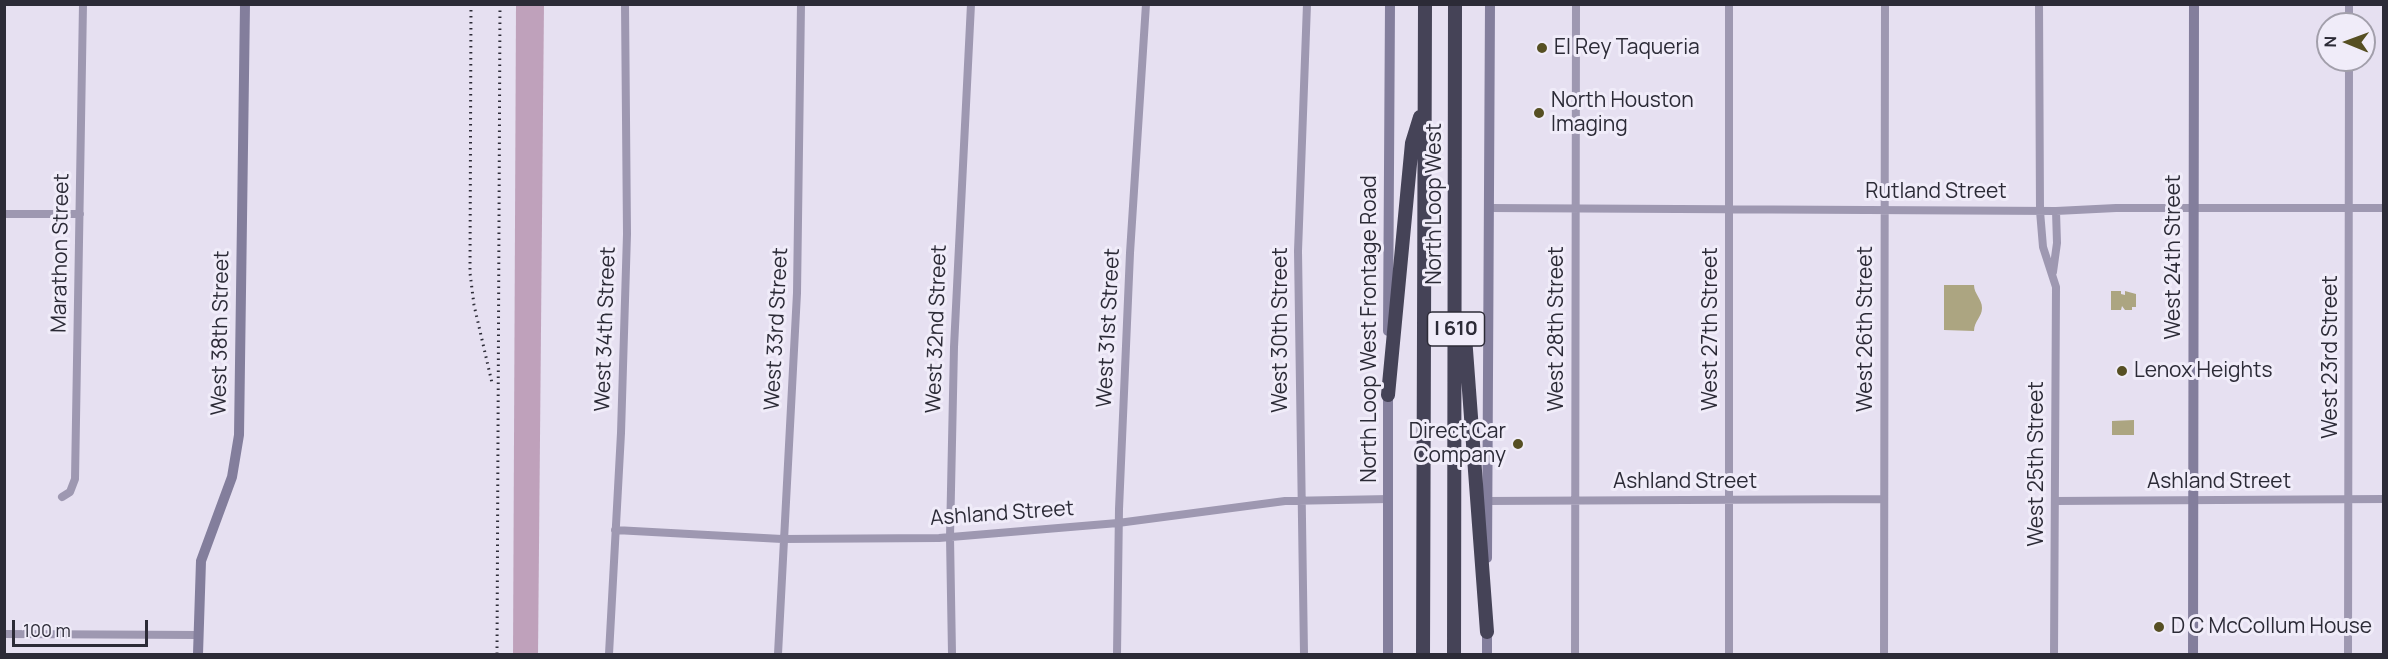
<!DOCTYPE html>
<style>
body{margin:0}
#map{position:relative;width:2388px;height:659px;overflow:hidden;background:#e6e0f1;font-family:Manrope,sans-serif}
canvas{display:block}
.frame{position:absolute;inset:0;border:6px solid #2c2b37;pointer-events:none}
.north{position:absolute;left:2316px;top:12px;width:60px;height:60px;box-sizing:border-box;background:#f0ecf9;border:2px solid #a29fab;border-radius:50%;rotate:271deg;font-size:16px;font-weight:700;line-height:24px;text-align:center;color:#2c2b37}
.north::after{content:'';display:block;margin:auto;width:21px;height:27px;background:#564f23;clip-path:polygon(50% 0,100% 100%,50% 72%,0 100%)}
.scale{position:absolute;left:12px;top:620px;width:136px;height:27px;box-sizing:border-box;border:3px solid #2c2b37;border-top:0;padding-left:8px;font-size:18px;line-height:21px;white-space:nowrap;color:#2c2b37;-webkit-text-stroke:4px #f0ecf9;paint-order:stroke}
</style>
<div id="map">
<canvas width="2388" height="659"></canvas>
<div class="frame"></div>
<div class="north">N</div>
<div class="scale">100 m</div>
</div>
<script>
const context = document.querySelector('canvas').getContext('2d');
context.lineJoin = 'round';
function fillPath(path, color) { context.fillStyle = color; context.fill(path, 'evenodd'); }
function strokePath(path, color, width, dash) { context.strokeStyle = color; context.lineWidth = width; context.lineCap = dash ? 'butt' : 'round'; context.setLineDash(dash || []); context.stroke(path); }
function label(font, color, halo, rows, align = 'center') {
  context.font = font + ' Manrope,sans-serif'; context.lineWidth = 6; context.setLineDash([]); context.textBaseline = 'middle'; context.strokeStyle = halo; context.fillStyle = color; for (const [text, x, y, turn = 0] of rows) {
    context.save(); context.translate(x, y); context.rotate((+turn || 0) * Math.PI / 180); context.textAlign = isNaN(turn) ? turn : align; if (halo) context.strokeText(text, 0, 0); context.fillText(text, 0, 0); context.restore();
  }
}
const green = new Path2D(`
 M 544,4 L 538,654 L 513,654 L 516,5 Z`);
const water = new Path2D(`
 M 1944,285 L 1974,285 C 1974,294 1982,299 1982,308 C 1982,317 1974,321 1974,331 L 1944,330 Z
 M 2111,291 L 2121,291 L 2121,294 L 2125,295 L 2125,291 L 2136,294 L 2136,307 L 2132,307 L 2132,310 L 2125,310 L 2122,306 L 2121,310 L 2111,310 Z
 M 2134,420 L 2134,435 L 2112,435 L 2112,421 Z`);
const street = new Path2D(`
 M 2039,4 L 2040,211 L 2043,247 L 2056,287 L 2054,654
 M 2349,24 L 2349,4
 M 1489,208 L 2056,211 L 2116,208 L 2384,208
 M 4,214 L 80,214
 M 2053,272 L 2057,243 L 2056,211
 M 62,497 L 70,492 L 75,479 L 83,4
 M 1487,501 L 1882,499
 M 2055,501 L 2384,499
 M 615,530 L 782,539 L 939,538 L 1118,523 L 1285,501 L 1389,499
 M 4,634 L 198,635
 M 609,654 L 621,433 L 627,234 L 625,4
 M 778,654 L 797,293 L 801,4
 M 952,654 L 950,537 L 954,347 L 971,4
 M 1117,654 L 1119,509 L 1130,253 L 1146,4
 M 1304,654 L 1298,251 L 1307,4
 M 1575,654 L 1576,4
 M 1729,654 L 1729,4
 M 1884,654 L 1885,4
 M 2348,654 L 2349,60`);
const secondary = new Path2D(`
 M 1388,331 L 1390,4
 M 1388,389 L 1388,654
 M 1487,558 L 1490,4
 M 1487,625 L 1487,654
 M 198,654 L 201,561 L 232,477 L 239,435 L 245,4
 M 2193,654 L 2194,4`);
const highway = new Path2D(`
 M 1464,323 L 1487,632
 M 1388,395 L 1412,143 L 1420,117
 M 1423,654 L 1425,4
 M 1454,654 L 1455,4`);
const rail = new Path2D(`
 M 471,4 L 470,273 L 474,305 L 492,383
 M 497,654 L 500,4`);
const markers = [
 [1542,48,6,"#564f23"],
 [1539,113,6,"#564f23"],
 [2122,371,6,"#564f23"],
 [1518,444,6,"#564f23"],
 [2159,627,6,"#564f23"]
];
const shields = [
 [1456,329,57]
];
const shieldNames = [
 ["I 610",1456,329]
];
const poiNames = [
 ["El Rey Taqueria",1554,48],
 ["North Houston",1551,101],
 ["Imaging",1551,125],
 ["Lenox Heights",2134,371],
 ["Direct Car",1506,432,"right"],
 ["Company",1506,456,"right"],
 ["D C McCollum House",2171,627]
];
const streetNames = [
 ["Rutland Street",1936,192],
 ["North Loop West",1435,204,-90],
 ["Marathon Street",61,253,-89],
 ["West 24th Street",2174,257,-90],
 ["West 31st Street",1109,328,-87],
 ["West 34th Street",606,329,-88],
 ["West 33rd Street",777,329,-87],
 ["West 32nd Street",937,329,-88],
 ["North Loop West Frontage Road",1370,329,-90],
 ["West 28th Street",1557,329,-90],
 ["West 27th Street",1711,329,-90],
 ["West 26th Street",1866,329,-90],
 ["West 30th Street",1281,330,-90],
 ["West 38th Street",221,333,-89],
 ["West 23rd Street",2331,357,-90],
 ["West 25th Street",2037,464,-90],
 ["Ashland Street",1685,482],
 ["Ashland Street",2219,482],
 ["Ashland Street",1002,514,-4]
];
fillPath(green, '#bfa1bb');
fillPath(water, '#aca581');
strokePath(street, '#9e98b1', 8);
strokePath(secondary, '#837e9c', 10);
strokePath(highway, '#454357', 14);
strokePath(rail, '#2c2b37', 3, [1.5, 4.5]);
for (const [x, y, r, color] of markers) { const dot = new Path2D(); dot.arc(x, y, r, 0, 2 * Math.PI); context.fillStyle = color; context.fill(dot); strokePath(dot, '#f0ecf9', 2); }
for (const [x, y, w] of shields) { const box = new Path2D(); box.roundRect(x - w / 2, y - 17, w, 34, 4.5); context.fillStyle = '#f0ecf9'; context.fill(box); strokePath(box, '#2c2b37', 1.5); }
label('bold 20px', '#2c2b37', null, shieldNames);
label('21px', '#2c2b37', '#f0ecf9', poiNames, 'left');
label('21px', '#2c2b37', '#f0ecf9', streetNames);
</script>
